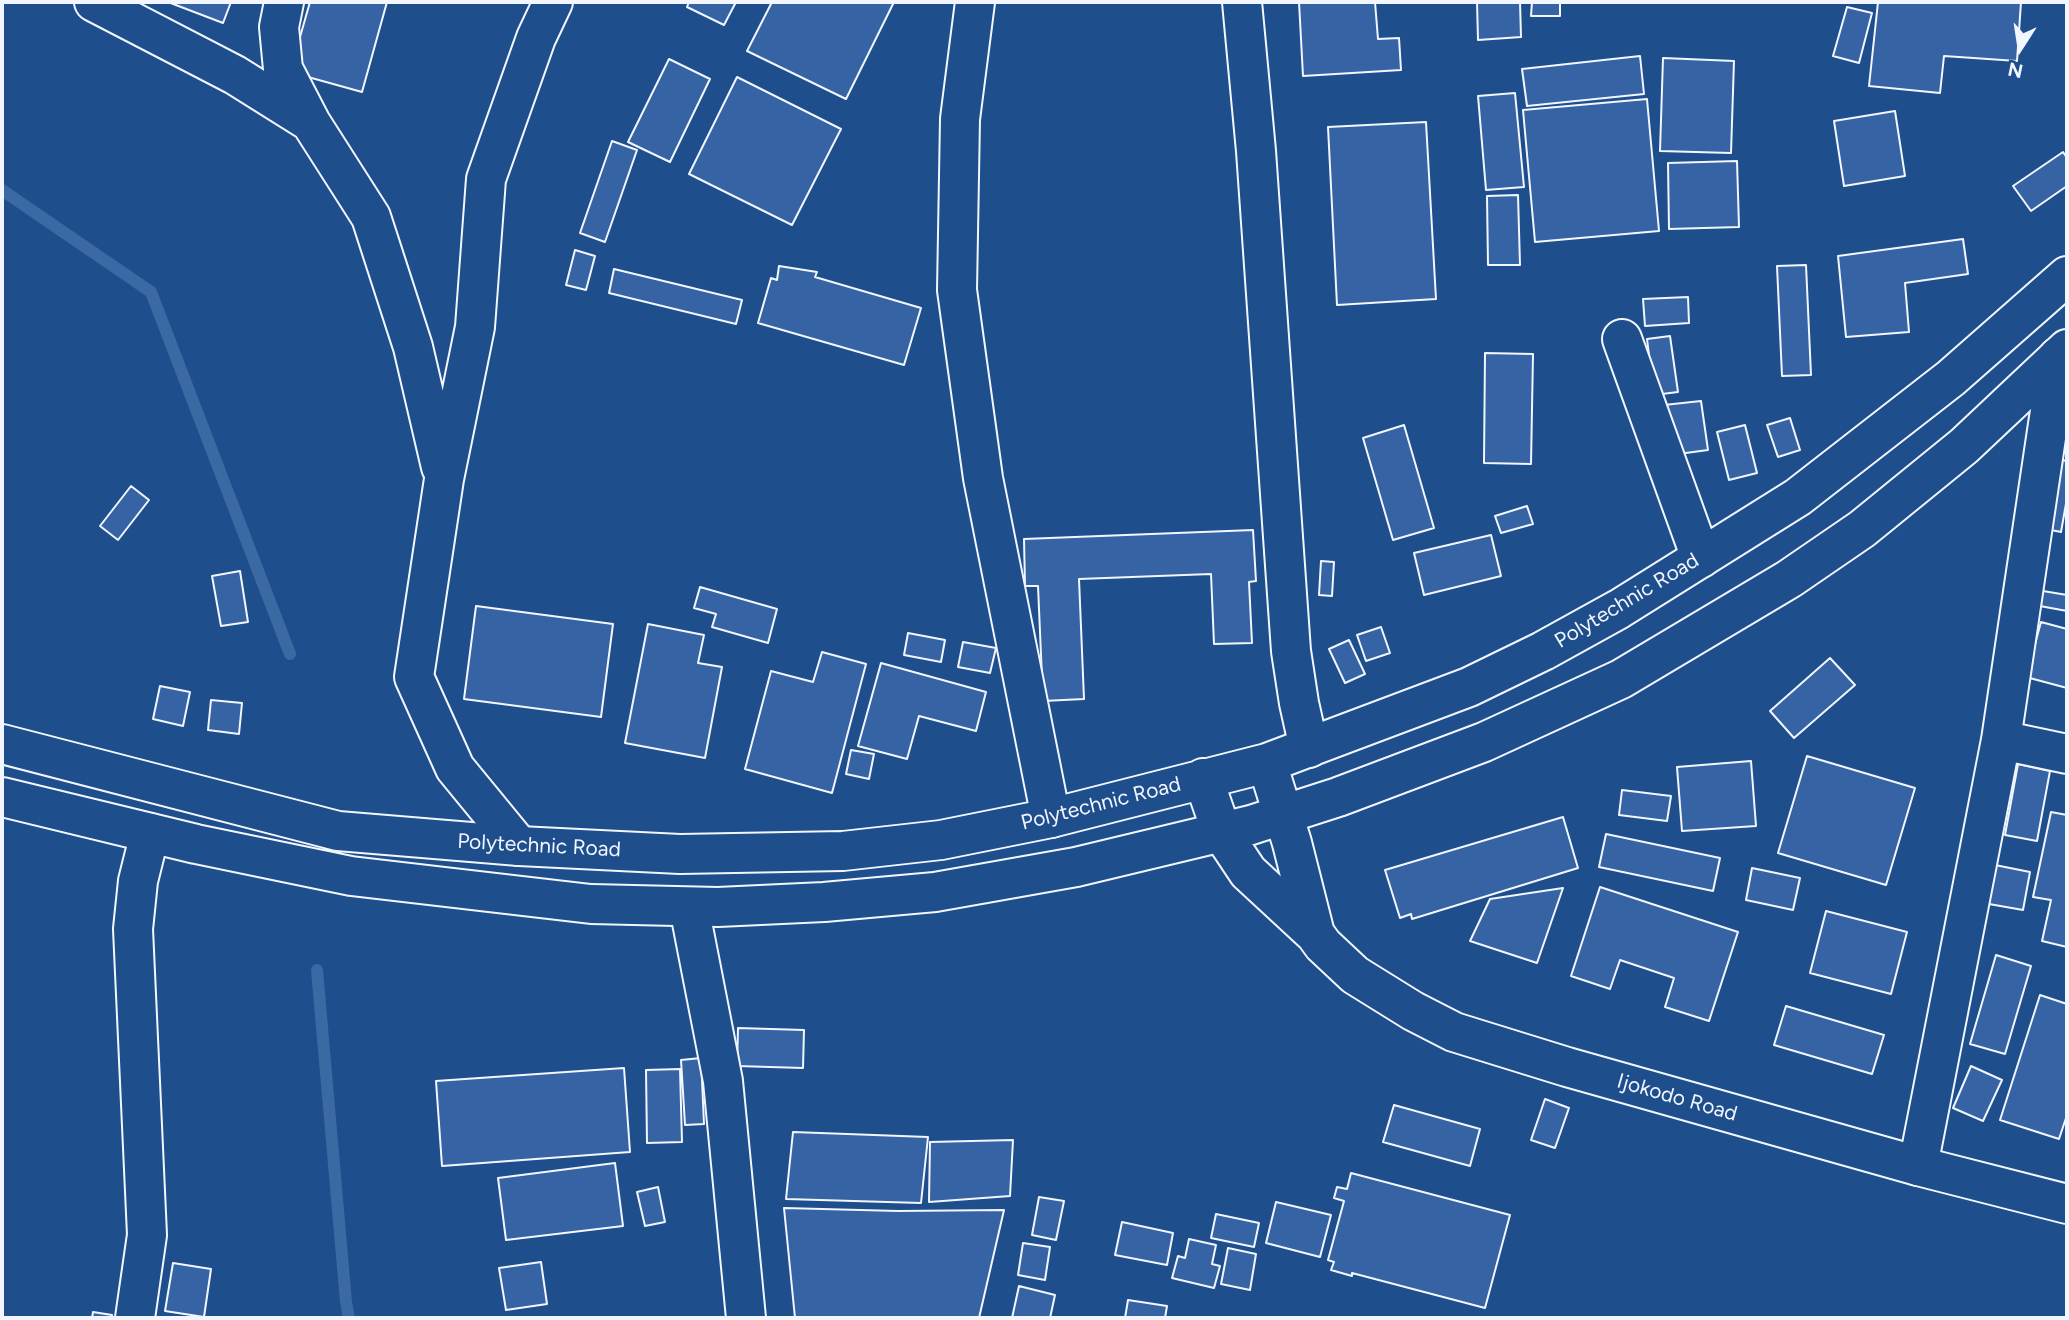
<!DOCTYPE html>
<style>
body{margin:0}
#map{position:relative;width:2069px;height:1320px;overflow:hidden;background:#1f4e8c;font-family:Figtree,sans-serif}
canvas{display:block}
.frame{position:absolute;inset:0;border:4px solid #f2f6ff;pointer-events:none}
.north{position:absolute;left:1985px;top:14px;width:70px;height:70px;-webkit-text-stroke:5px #1f4e8c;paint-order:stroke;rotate:192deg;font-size:19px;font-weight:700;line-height:28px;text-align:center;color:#f2f6ff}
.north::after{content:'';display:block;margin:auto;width:24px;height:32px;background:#f2f6ff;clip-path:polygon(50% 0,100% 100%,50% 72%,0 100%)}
</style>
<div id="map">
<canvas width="2069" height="1320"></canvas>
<div class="frame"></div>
<div class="north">N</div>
</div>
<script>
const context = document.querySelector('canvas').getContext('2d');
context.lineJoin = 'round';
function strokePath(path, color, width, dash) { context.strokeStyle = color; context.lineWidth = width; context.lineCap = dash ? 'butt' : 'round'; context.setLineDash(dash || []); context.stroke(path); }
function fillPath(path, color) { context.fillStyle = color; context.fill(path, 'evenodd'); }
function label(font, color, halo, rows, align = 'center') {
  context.font = font + ' Figtree,sans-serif'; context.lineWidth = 5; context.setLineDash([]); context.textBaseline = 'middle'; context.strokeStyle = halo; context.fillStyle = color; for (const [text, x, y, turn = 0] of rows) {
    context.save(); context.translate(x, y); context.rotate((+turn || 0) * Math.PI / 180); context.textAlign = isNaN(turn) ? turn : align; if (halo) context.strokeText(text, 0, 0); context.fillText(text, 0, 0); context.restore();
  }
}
const stream = new Path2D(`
 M 2,190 L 151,292 L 290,654
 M 317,970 L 346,1302 L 349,1318`);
const building = new Path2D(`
 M 168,2 L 231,2 L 223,23 Z
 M 310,2 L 387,2 L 362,92 L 290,72 Z
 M 689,2 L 736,2 L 724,25 L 687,7 Z
 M 772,2 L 894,2 L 846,99 L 747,51 Z
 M 1299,2 L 1375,2 L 1378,39 L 1399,38 L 1401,70 L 1303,76 Z
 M 1477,2 L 1520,2 L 1521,37 L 1478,40 Z
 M 1532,2 L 1560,3 L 1560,16 L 1531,16 Z
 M 1878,2 L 2021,2 L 2017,61 L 1944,56 L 1940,93 L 1869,86 Z
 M 1847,7 L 1872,13 L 1859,63 L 1833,56 Z
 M 1640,56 L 1644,94 L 1527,106 L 1522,69 Z
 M 1663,58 L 1734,61 L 1731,153 L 1660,151 Z
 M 669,59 L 710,79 L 670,162 L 628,142 Z
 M 737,77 L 841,129 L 792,225 L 689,174 Z
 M 1515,93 L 1524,187 L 1486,190 L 1478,96 Z
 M 1647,99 L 1659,231 L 1535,242 L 1523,110 Z
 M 1895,111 L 1905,176 L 1844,186 L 1834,121 Z
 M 1426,122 L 1436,299 L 1337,305 L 1328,127 Z
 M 612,141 L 637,150 L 605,242 L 580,233 Z
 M 2063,152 L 2067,158 L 2067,186 L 2031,211 L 2013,186 Z
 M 1737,161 L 1739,227 L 1669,229 L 1668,163 Z
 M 1518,195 L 1520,265 L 1488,265 L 1487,196 Z
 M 1963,239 L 1968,274 L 1905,283 L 1909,332 L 1846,337 L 1838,256 Z
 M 575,250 L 595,256 L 586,290 L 566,285 Z
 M 1806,265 L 1811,375 L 1782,376 L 1777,266 Z
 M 779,266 L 817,272 L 815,277 L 921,308 L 904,365 L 758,323 L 771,278 L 777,280 Z
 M 614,269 L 742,300 L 736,324 L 609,293 Z
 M 1688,297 L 1689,323 L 1645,326 L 1643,299 Z
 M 1670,336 L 1678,392 L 1654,395 L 1647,339 Z
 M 1485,353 L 1533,354 L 1531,464 L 1484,463 Z
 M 1701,401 L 1708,450 L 1671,455 L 1664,405 Z
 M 1790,418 L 1800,450 L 1778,457 L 1767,425 Z
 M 1404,425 L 1434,528 L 1393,540 L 1363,438 Z
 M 1745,425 L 1757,473 L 1729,480 L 1717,432 Z
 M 2053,458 L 2067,461 L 2067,498 L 2061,532 L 2041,528 Z
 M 131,486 L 149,500 L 118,540 L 100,526 Z
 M 1527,506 L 1533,524 L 1501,533 L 1495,516 Z
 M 1253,530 L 1256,581 L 1249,582 L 1252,643 L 1214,644 L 1211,574 L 1079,579 L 1084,699 L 1043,701 L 1038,586 L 1025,586 L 1024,539 Z
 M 1491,535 L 1501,576 L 1424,595 L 1414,553 Z
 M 1321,561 L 1334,562 L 1332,596 L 1319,595 Z
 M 240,571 L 248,622 L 221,626 L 212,576 Z
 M 700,587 L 777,609 L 768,643 L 712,627 L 716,614 L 694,608 Z
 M 2031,589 L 2067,595 L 2067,611 L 2029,604 Z
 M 476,606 L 613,624 L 601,717 L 464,699 Z
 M 2041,622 L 2067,629 L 2067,688 L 2026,677 Z
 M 648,624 L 704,635 L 698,663 L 722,667 L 705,758 L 625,743 Z
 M 1381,627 L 1390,653 L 1366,661 L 1357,635 Z
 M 908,633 L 945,640 L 941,662 L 904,655 Z
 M 1349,640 L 1365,674 L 1345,683 L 1329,649 Z
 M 963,642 L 996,648 L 990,673 L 958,667 Z
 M 822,652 L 866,664 L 832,793 L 745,769 L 771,671 L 813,682 Z
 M 1830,658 L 1855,685 L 1794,738 L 1770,711 Z
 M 881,663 L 986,692 L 976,731 L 919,716 L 907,759 L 858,746 Z
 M 160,686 L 190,692 L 183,726 L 153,719 Z
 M 211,700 L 242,703 L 239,734 L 208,730 Z
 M 851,750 L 874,754 L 869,779 L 846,774 Z
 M 1807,756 L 1915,788 L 1886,885 L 1778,853 Z
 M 1751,761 L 1756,826 L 1682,831 L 1677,767 Z
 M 2018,764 L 2050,771 L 2037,841 L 2005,835 Z
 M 1622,790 L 1671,796 L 1667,821 L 1619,815 Z
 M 2051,812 L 2067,815 L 2067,947 L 2042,941 L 2051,900 L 2033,897 Z
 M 1563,817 L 1578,868 L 1412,919 L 1411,914 L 1400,918 L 1385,870 Z
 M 1606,834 L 1720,858 L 1713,891 L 1599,867 Z
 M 1995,865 L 2030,872 L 2023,910 L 1989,904 Z
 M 1752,868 L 1800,878 L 1793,910 L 1746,900 Z
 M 1600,887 L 1738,932 L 1709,1021 L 1665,1007 L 1674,978 L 1620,960 L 1610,989 L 1571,976 Z
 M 1563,888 L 1537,963 L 1470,941 L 1490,899 Z
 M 1826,911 L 1907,932 L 1891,994 L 1810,973 Z
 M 1996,955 L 2031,966 L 2005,1054 L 1970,1044 Z
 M 2040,995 L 2067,1004 L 2067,1115 L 2059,1139 L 2000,1120 Z
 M 1786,1006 L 1884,1035 L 1872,1074 L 1774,1045 Z
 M 738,1028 L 804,1030 L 803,1068 L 737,1066 Z
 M 701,1058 L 704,1124 L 685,1125 L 681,1060 Z
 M 1971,1066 L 2002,1080 L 1983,1121 L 1953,1108 Z
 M 624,1068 L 630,1152 L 442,1166 L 436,1081 Z
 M 680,1069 L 682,1142 L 647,1143 L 646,1070 Z
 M 1545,1099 L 1569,1108 L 1555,1148 L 1531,1140 Z
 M 1394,1105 L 1480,1129 L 1470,1166 L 1383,1142 Z
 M 793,1132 L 928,1137 L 921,1203 L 786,1199 Z
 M 1013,1140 L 1010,1196 L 929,1202 L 930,1142 Z
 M 615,1163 L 623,1226 L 506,1240 L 498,1178 Z
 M 1351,1173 L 1510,1215 L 1485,1308 L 1352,1273 L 1352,1276 L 1331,1270 L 1334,1262 L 1328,1260 L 1344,1201 L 1334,1198 L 1337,1187 L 1347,1189 Z
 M 658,1187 L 665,1222 L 645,1226 L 637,1192 Z
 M 1039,1197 L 1064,1201 L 1056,1240 L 1032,1235 Z
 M 1276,1202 L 1331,1215 L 1320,1257 L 1266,1243 Z
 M 784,1208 L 898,1211 L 1004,1210 L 979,1318 L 795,1318 Z
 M 1216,1214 L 1259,1223 L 1254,1247 L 1211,1238 Z
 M 1122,1222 L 1173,1233 L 1167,1265 L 1115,1255 Z
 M 1189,1239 L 1216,1245 L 1212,1264 L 1220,1266 L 1214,1288 L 1172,1278 L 1178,1256 L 1185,1258 Z
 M 1023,1243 L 1050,1247 L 1045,1280 L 1018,1275 Z
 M 1228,1248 L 1256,1254 L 1250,1290 L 1221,1284 Z
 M 541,1262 L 547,1304 L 506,1310 L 499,1268 Z
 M 173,1263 L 211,1269 L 204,1317 L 165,1311 Z
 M 1019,1286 L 1055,1295 L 1050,1318 L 1012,1318 Z
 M 1128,1300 L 1167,1306 L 1165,1318 L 1125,1318 Z
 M 93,1312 L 112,1315 L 112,1318 L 92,1318 Z`);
const minor = new Path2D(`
 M 94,2 L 235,75 L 310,122
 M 284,2 L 279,27 L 283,69 L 311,123 L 371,217 L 413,347 L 441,467
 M 975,2 L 960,119 L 957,290 L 983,478 L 1051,818
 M 1242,2 L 1256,151 L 1291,651 L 1299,703 L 1309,748
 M 1622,339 L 1701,558
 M 2001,740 L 2067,754
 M 519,846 L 455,768 L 414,677 L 444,479 L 475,327 L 486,179 L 536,38 L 553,2
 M 689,907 L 723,1081 L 746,1318
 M 1918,1166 L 2001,740 L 2058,357
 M 135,1318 L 147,1235 L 133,929 L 138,881 L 150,833`);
const major = new Path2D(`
 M 2,744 L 338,831 L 519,846 L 680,854 L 843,851 L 941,840 L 1051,818 L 1267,763 L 1469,687 L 1543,651 L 1619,609 L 1798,497 L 1951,378 L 2067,276
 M 1267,763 L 1292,843 L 1315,934
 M 1203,778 L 1222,833 L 1248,872 L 1315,934 L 1323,945 L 1355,975 L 1413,1011 L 1454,1032 L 1567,1067 L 1918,1166 L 2067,1204
 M 2,797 L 196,844 L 351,876 L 591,904 L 718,907 L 824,902 L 935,892 L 1076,867 L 1251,825 L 1338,797 L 1484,742 L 1621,679 L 1789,579 L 1862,529 L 1964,446 L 2067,349`);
const streetNames = [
 ["Polytechnic Road",1627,601,-31],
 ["Polytechnic Road",1101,804,-14],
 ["Polytechnic Road",539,846,3],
 ["Ijokodo Road",1677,1098,16]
];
strokePath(stream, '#3b69a3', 12);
fillPath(building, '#3563a3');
strokePath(building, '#f2f6ff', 2);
strokePath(minor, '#f2f6ff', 42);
strokePath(major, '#f2f6ff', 42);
strokePath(minor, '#1f4e8c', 38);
strokePath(major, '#1f4e8c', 38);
label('21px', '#f2f6ff', '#1f4e8c', streetNames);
</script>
